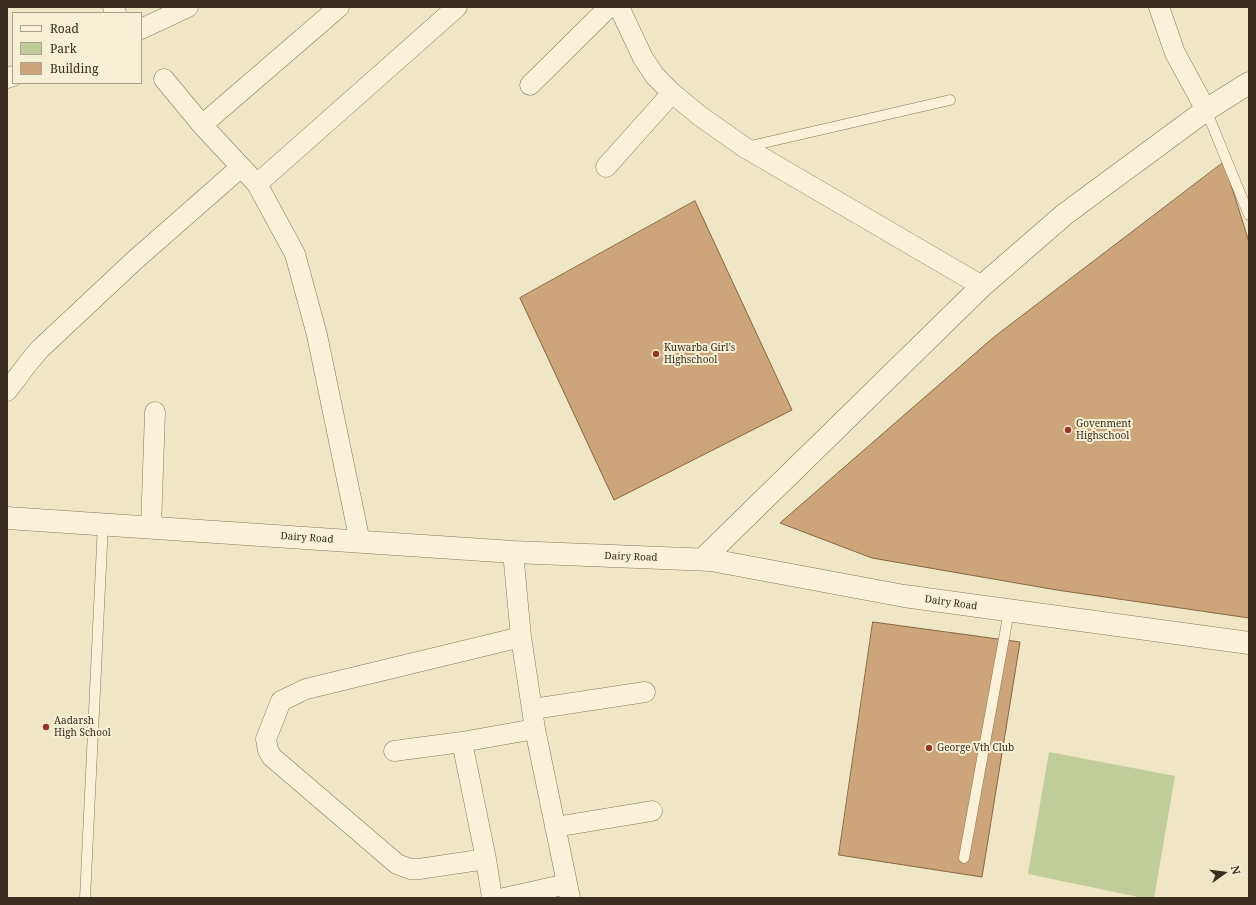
<!DOCTYPE html>
<style>
body{margin:0}
#map{position:relative;width:1256px;height:905px;overflow:hidden;background:#eee6c5;font-family:"Noto Serif",serif}
canvas{display:block}
.frame{position:absolute;inset:0;border:8px solid #392e1f;pointer-events:none}
.legend{position:absolute;left:12px;top:12px;width:130px;height:72px;box-sizing:border-box;background:#f5efd4;border:1px solid #aaa28c;margin:0;padding:5px 7px;list-style:none;font-size:12px;color:#392e1f}
.legend li{display:flex;align-items:center;gap:8px;height:20px}
.legend b{width:20px;border:1px solid #aaa28c}
.north{position:absolute;left:1204px;top:853px;width:40px;height:40px;-webkit-text-stroke:3px #f5efd4;paint-order:stroke;rotate:76deg;font-size:11px;font-weight:700;line-height:16px;text-align:center;color:#392e1f}
.north::after{content:'';display:block;margin:auto;width:14px;height:18px;background:#392e1f;clip-path:polygon(50% 0,100% 100%,50% 72%,0 100%)}
</style>
<div id="map">
<canvas width="1256" height="905"></canvas>
<div class="frame"></div>
<ul class="legend">
<li><b style="height:5px;background:#f9f2d8"></b>Road</li>
<li><b style="height:11px;background:#c0cc99"></b>Park</li>
<li><b style="height:11px;background:#cca57b"></b>Building</li>
</ul>
<div class="north">N</div>
</div>
<script>
const context = document.querySelector('canvas').getContext('2d');
context.lineJoin = 'round';
function fillPath(path, color) { context.fillStyle = color; context.fill(path, 'evenodd'); }
function strokePath(path, color, width, dash) { context.strokeStyle = color; context.lineWidth = width; context.lineCap = dash ? 'butt' : 'round'; context.setLineDash(dash || []); context.stroke(path); }
function label(font, color, halo, rows, align = 'center') {
  context.font = font + ' "Noto Serif",serif'; context.lineWidth = 4; context.setLineDash([]); context.textBaseline = 'middle'; context.strokeStyle = halo; context.fillStyle = color; for (const [text, x, y, turn = 0] of rows) {
    context.save(); context.translate(x, y); context.rotate((+turn || 0) * Math.PI / 180); context.textAlign = isNaN(turn) ? turn : align; if (halo) context.strokeText(text, 0, 0); context.fillText(text, 0, 0); context.restore();
  }
}
const green = new Path2D(`
 M 1049,752 L 1175,776 L 1154,898 L 1143,898 L 1028,874 Z`);
const building = new Path2D(`
 M 1224,162 L 1249,242 L 1249,618 L 1057,590 L 872,558 L 780,523 L 994,337 Z
 M 695,201 L 792,410 L 614,500 L 520,298 Z
 M 873,622 L 1020,642 L 982,877 L 839,855 Z`);
const service = new Path2D(`
 M 1206,110 L 1249,215
 M 746,147 L 950,100
 M 964,858 L 1009,611
 M 85,898 L 103,524`);
const minor = new Path2D(`
 M 113,7 L 116,13
 M 619,7 L 643,58 L 655,76 L 672,93 L 700,116 L 744,147 L 982,286
 M 1159,7 L 1175,53 L 1206,110
 M 141,29 L 188,7
 M 7,78 L 13,76
 M 164,79 L 202,125 L 257,184 L 295,254 L 317,335 L 360,542
 M 530,85 L 609,7
 M 202,125 L 339,7
 M 606,167 L 672,93
 M 257,184 L 457,7
 M 7,391 L 29,362 L 40,349 L 135,260 L 241,167
 M 151,527 L 155,412
 M 513,552 L 521,637 L 535,729 L 570,898
 M 533,709 L 645,692
 M 462,742 L 486,859 L 492,898
 M 394,751 L 462,742 L 535,729
 M 555,827 L 652,811
 M 486,859 L 419,869 L 410,869 L 397,864 L 272,757 L 268,750 L 266,739 L 281,701 L 306,689 L 521,637
 M 504,898 L 567,884`);
const tertiary = new Path2D(`
 M 7,518 L 513,552 L 711,560 L 904,596 L 1249,643
 M 703,559 L 982,286 L 1065,214 L 1206,110 L 1249,83`);
const markers = [
 [656,354,4,"#97372b"],
 [1068,430,4,"#97372b"],
 [46,727,4,"#97372b"],
 [929,748,4,"#97372b"]
];
const poiNames = [
 ["Kuwarba Girl's",664,348],
 ["Highschool",664,360],
 ["Govenment",1076,424],
 ["Highschool",1076,436],
 ["Aadarsh",54,721],
 ["High School",54,733],
 ["George Vth Club",937,748]
];
const streetNames = [
 ["Dairy Road",307,538,4],
 ["Dairy Road",631,557,2],
 ["Dairy Road",951,603,8]
];
fillPath(green, '#c0cc99');
fillPath(building, '#cca57b');
strokePath(building, '#886541', 1);
strokePath(service, '#89785b', 11);
strokePath(minor, '#89785b', 21);
strokePath(tertiary, '#89785b', 23);
strokePath(service, '#f9f2d8', 10);
strokePath(minor, '#f9f2d8', 20);
strokePath(tertiary, '#f9f2d8', 22);
for (const [x, y, r, color] of markers) { const dot = new Path2D(); dot.arc(x, y, r, 0, 2 * Math.PI); context.fillStyle = color; context.fill(dot); strokePath(dot, '#f5efd4', 1.5); }
label('10px', '#392e1f', '#f5efd4', poiNames, 'left');
label('10px', '#392e1f', '#f5efd4', streetNames);
</script>
